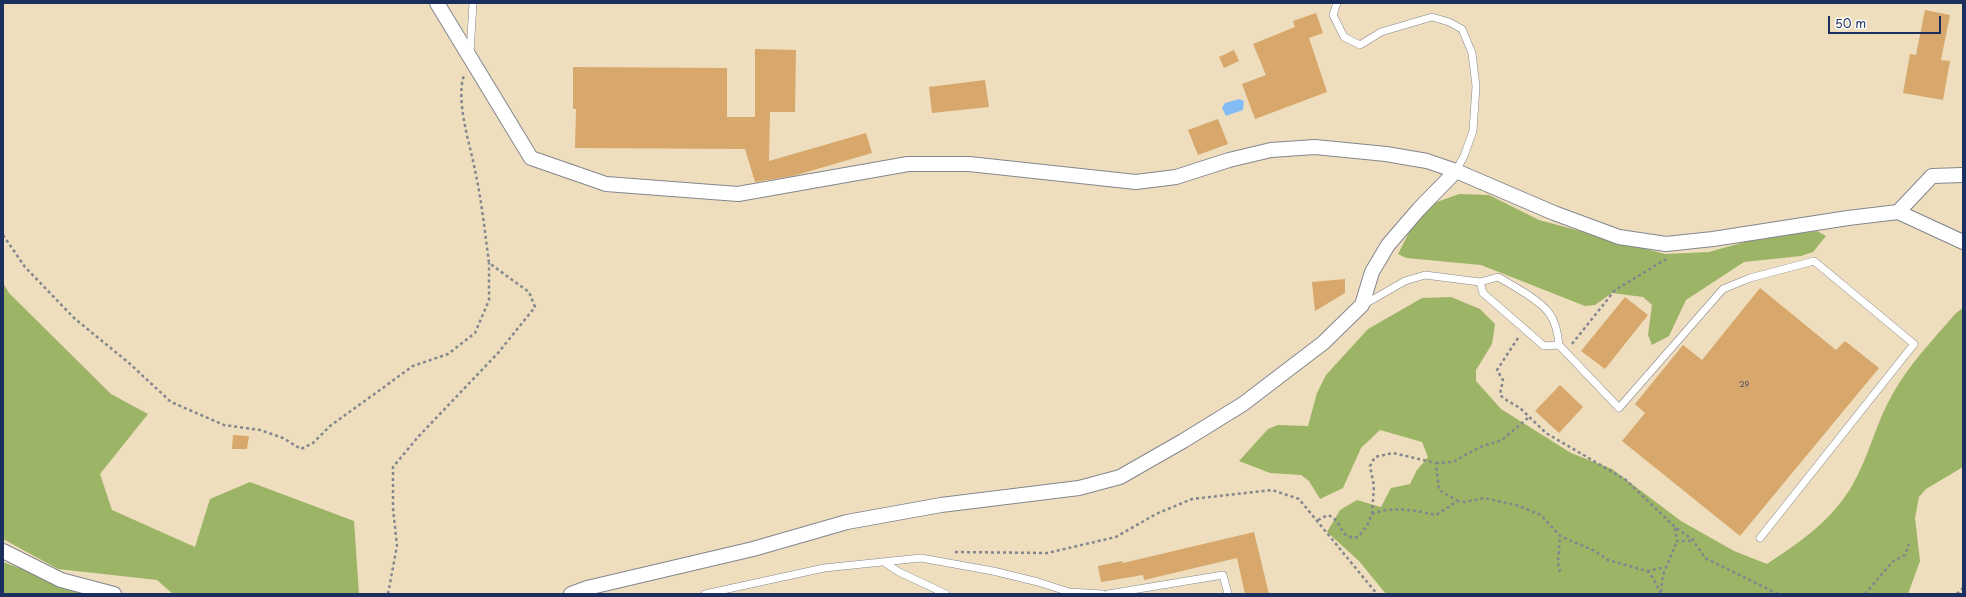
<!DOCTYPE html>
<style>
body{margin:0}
#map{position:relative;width:1966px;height:597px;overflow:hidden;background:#eedebd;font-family:"Playpen Sans",sans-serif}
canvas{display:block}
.frame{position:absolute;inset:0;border:4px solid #1b2f5e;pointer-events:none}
.scale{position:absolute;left:1828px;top:16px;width:113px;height:18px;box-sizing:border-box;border:2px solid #1b2f5e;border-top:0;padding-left:5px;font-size:12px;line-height:14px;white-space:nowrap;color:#1b2f5e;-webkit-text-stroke:3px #fdfcf7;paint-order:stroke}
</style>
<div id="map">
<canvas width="1966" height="597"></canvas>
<div class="frame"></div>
<div class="scale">50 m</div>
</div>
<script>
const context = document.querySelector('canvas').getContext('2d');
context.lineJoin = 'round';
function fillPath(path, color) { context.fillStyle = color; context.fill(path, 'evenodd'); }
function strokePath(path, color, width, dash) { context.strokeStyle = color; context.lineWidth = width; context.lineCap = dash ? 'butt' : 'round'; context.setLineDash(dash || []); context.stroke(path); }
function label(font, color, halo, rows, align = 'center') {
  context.font = font + ' "Playpen Sans",sans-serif'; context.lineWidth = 3; context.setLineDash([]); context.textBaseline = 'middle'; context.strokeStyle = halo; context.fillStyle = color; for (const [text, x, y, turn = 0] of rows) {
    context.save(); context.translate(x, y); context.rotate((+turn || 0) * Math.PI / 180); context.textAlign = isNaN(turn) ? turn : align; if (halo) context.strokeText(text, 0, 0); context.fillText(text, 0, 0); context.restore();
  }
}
const forest = new Path2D(`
 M 1459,194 L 1489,195 L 1539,220 L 1665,254 L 1709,252 L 1748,241 L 1807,232 L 1817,231 L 1826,236 L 1813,252 L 1801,256 L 1744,262 L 1686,300 L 1669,336 L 1652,345 L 1648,335 L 1652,305 L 1643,297 L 1612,293 L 1595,305 L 1585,306 L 1481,265 L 1406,258 L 1398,254 L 1418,215 L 1426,206 Z
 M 3,283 L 9,293 L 111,394 L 148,414 L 100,474 L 112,510 L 195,547 L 210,499 L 250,482 L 354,521 L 359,594 L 173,594 L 157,580 L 58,569 L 3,539 Z
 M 1451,297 L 1480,309 L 1495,324 L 1492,344 L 1476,370 L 1476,381 L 1501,409 L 1571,453 L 1612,469 L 1681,521 L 1734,551 L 1767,564 C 1800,542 1833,520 1853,484 C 1869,456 1876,423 1892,395 C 1909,364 1933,340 1956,313 L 1963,308 L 1963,467 L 1926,489 L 1919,497 L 1915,518 L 1920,561 L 1908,594 L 1386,594 L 1359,561 L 1327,532 L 1340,510 L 1357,500 L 1381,507 L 1391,488 L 1410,484 L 1417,470 L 1428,457 L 1422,442 L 1380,430 L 1361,448 L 1343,488 L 1320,499 L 1309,481 L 1301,475 L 1270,473 L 1239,461 L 1268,429 L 1278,425 L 1308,426 L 1317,393 L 1326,375 L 1368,329 L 1422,298 Z
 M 3,562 L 91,594 L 3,594 Z`);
const water = new Path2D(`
 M 1239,99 L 1244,101 L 1243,110 L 1226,116 L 1222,108 L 1225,103 Z`);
const building = new Path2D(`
 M 1925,10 L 1950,15 L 1941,60 L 1950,61 L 1943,100 L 1903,93 L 1910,54 L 1916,55 Z
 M 1316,13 L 1323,33 L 1309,38 L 1327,92 L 1255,119 L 1242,84 L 1266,75 L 1253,44 L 1295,27 L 1293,21 Z
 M 755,49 L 796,50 L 795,112 L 770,112 L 769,161 L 866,133 L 872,153 L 793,176 L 755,182 L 745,149 L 575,148 L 576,109 L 573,109 L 573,67 L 727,68 L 727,117 L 755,117 Z
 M 1234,50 L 1239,61 L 1224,68 L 1219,57 Z
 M 985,80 L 989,107 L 932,113 L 929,87 Z
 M 1218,119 L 1228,144 L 1198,155 L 1188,130 Z
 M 1345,279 L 1345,293 L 1315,311 L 1312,282 Z
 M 1760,288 L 1836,350 L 1845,341 L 1879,368 L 1740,536 L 1622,441 L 1645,413 L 1635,404 L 1683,345 L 1702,360 Z
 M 1625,297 L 1648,315 L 1605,369 L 1581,351 Z
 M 1560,385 L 1583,407 L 1559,433 L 1535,411 Z
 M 233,435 L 249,436 L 247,449 L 232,449 Z
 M 1254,532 L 1269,594 L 1245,594 L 1237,558 L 1144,580 L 1143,575 L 1101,582 L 1098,566 L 1122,561 L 1123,563 Z`);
const path = new Path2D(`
 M 3,235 L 25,267 L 74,318 L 129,363 L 171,402 L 224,425 L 260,430 L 283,438 L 301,449 L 313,443 L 330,426 L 413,366 L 448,354 L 475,333 L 489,300 L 489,263
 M 1518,338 L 1497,370 L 1503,380 L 1500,394 L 1503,398 L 1520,408 L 1546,433 L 1626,480 L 1675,527 L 1693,540 L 1705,558 L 1778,594
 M 1572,344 L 1615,290 L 1668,258
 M 1436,463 L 1453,462 L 1480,447 L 1502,440 L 1529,417
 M 1372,514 L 1374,486 L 1370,466 L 1375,457 L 1393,453 L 1436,463 L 1439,490 L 1458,501
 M 1318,520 L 1328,515 C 1344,521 1338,540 1358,537 L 1367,526 L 1372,514 C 1394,506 1413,510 1436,515 L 1458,501 L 1465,502 L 1484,498 L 1516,505 L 1541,515 L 1560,536 L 1595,551 L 1608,560 L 1647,571 L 1653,578 L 1661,594
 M 1675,528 L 1677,541 L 1692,541
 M 955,552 L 1047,553 L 1116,537 L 1156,514 L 1192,499 L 1272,490 L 1299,499 L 1377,594
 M 1647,571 L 1667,567
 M 1560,572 L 1558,563 L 1560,536
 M 1661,592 L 1663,575 L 1677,541
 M 388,594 L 397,546 L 393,508 L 393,467 L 418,437 L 498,353 L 535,307 L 529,292 L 489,263 C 485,233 482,204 476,175 C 471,147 455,102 464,75
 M 1865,594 L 1892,562 L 1905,555 L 1909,544
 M 1957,594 L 1963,588`);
const lane = new Path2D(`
 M 1337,3 L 1333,15 L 1344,37 L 1360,45 L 1381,32 L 1432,17 L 1449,22 L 1462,29 L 1472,53 L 1476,86 L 1473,131 L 1464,156 L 1456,171
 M 470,53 L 473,3
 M 1363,305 L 1405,281 L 1425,275 L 1480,282 L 1498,277 C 1512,285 1540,300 1549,313 C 1556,322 1558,334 1559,345 L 1544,346 L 1483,293 L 1480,282
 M 1559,345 L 1619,408 L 1723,289 L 1750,278 L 1814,261 L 1914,344 L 1760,538
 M 884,562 L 899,572 L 946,594
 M 705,594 L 824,568 L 921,558 L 993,571 L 1038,582 L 1069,592 L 1102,594
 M 1108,594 L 1223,575 L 1228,594`);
const street = new Path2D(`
 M 437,3 L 531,158 L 606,184 L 738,194 L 908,164 L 969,164 L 1136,182 L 1176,177 L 1229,160 L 1271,150 L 1315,147 L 1386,154 L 1427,161 L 1456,171 L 1554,213 L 1619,237 L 1666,244 L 1713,239 L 1848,218 L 1898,212 L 1963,242
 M 1898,212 L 1932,176 L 1963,175
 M 3,551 L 61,580 L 114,594
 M 571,594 L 587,588 L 753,549 L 847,522 L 941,505 L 1079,488 L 1120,477 L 1183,441 L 1243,404 L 1323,343 L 1362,305 L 1372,272 L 1388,245 L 1419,209 L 1456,171`);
const numberNames = [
 ["29",1744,385]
];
fillPath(forest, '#9cb466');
fillPath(water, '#84bdf5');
fillPath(building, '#d7a76b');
strokePath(lane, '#84868e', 8);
strokePath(street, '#84868e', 16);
strokePath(path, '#84868e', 2.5, [3, 3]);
strokePath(lane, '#fff', 7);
strokePath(street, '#fff', 14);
label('8px', '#4a4d61', null, numberNames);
</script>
